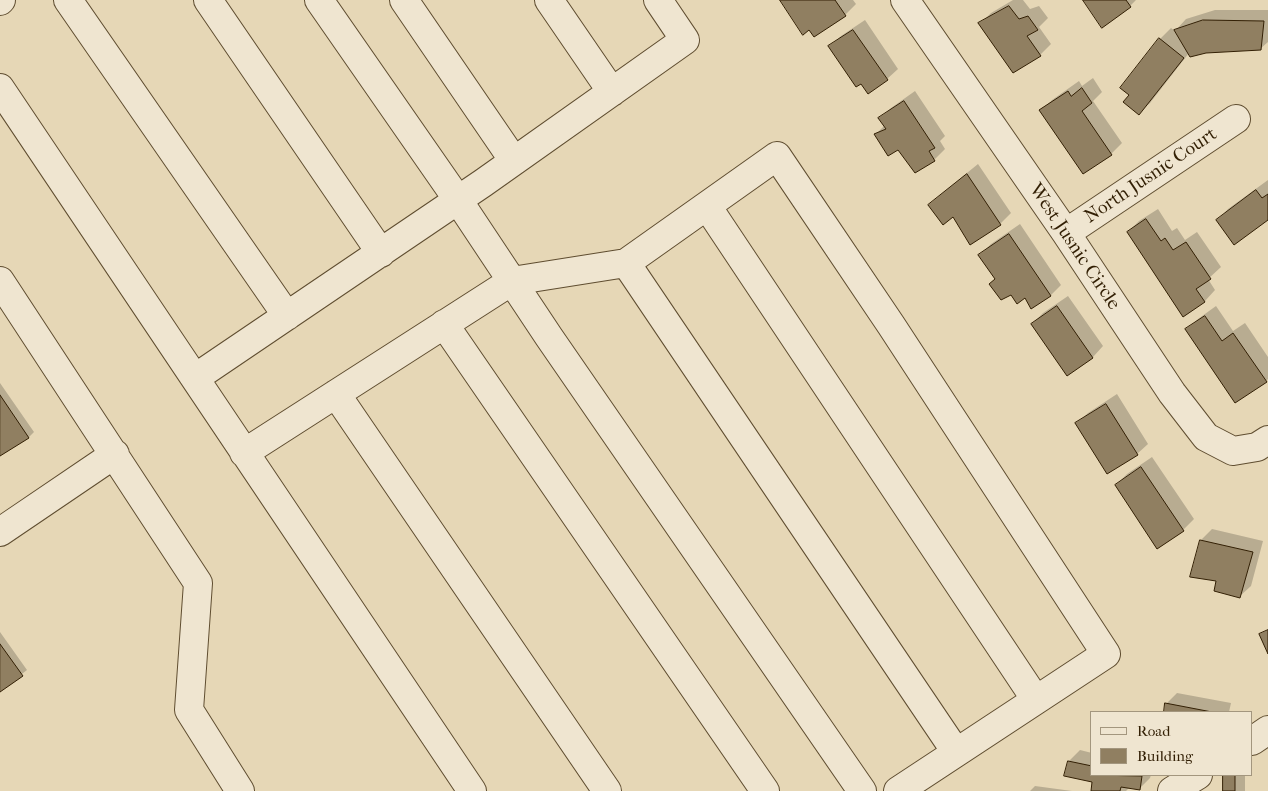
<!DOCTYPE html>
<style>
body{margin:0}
#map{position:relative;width:1268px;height:791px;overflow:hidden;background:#e6d7b6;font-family:"IM FELL French Canon",serif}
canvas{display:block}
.legend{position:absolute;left:1090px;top:711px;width:162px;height:65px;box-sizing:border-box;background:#efe5d0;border:1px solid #a3967e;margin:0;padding:6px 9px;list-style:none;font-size:15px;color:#321f04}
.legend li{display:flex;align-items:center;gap:10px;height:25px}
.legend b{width:25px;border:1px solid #a3967e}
</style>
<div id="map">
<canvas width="1268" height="791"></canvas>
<ul class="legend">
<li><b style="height:6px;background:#efe5d0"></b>Road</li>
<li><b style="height:14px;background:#907f61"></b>Building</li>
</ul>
</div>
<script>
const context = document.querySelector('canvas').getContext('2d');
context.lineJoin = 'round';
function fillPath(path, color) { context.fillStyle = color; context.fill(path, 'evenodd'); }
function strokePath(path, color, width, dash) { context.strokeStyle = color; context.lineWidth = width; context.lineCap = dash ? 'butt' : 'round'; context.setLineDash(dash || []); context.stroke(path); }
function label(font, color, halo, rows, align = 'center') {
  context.font = font + ' "IM FELL French Canon",serif'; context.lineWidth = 5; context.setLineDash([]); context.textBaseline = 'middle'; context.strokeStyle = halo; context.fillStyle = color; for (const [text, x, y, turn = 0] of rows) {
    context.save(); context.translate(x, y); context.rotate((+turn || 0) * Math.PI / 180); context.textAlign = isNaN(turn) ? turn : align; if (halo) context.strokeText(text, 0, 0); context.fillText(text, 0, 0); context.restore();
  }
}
const shadow = new Path2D(`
 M 782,0 L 853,0 L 856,4 L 845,15 L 810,28 Z
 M 1013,0 L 1023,0 L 1030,9 L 1039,6 L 1048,18 L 1039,27 L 1051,44 L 1040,55 L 980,24 L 991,13 Z
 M 1084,0 L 1136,0 L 1130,6 Z
 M 1215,10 L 1268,10 L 1268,42 L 1260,49 L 1189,53 L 1150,103 L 1139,113 L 1131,95 L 1160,39 L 1171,28 L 1175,31 L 1186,19 Z
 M 865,20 L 898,69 L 887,79 L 830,46 L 841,36 Z
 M 1093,78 L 1102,92 L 1093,101 L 1122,143 L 1111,154 L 1041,111 L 1052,100 L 1079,81 L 1082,86 Z
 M 915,91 L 945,136 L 940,141 L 945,149 L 934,160 L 899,148 L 876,134 L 885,125 L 880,119 L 891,108 Z
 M 978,164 L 1011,213 L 1000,224 L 971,243 L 953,215 L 930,205 L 941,194 Z
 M 1268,180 L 1268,219 L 1218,220 L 1228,209 Z
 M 1158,209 L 1172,231 L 1177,228 L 1185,240 L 1197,232 L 1221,267 L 1208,279 L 1215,290 L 1205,301 L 1183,315 L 1128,232 L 1139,221 Z
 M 1020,224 L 1061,285 L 1051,295 L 1025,296 L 1012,293 L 996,279 L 980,255 L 991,244 Z
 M 1068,296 L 1103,346 L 1093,357 L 1067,374 L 1032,324 L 1043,313 Z
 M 1216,306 L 1233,331 L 1245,323 L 1268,357 L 1268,379 L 1266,381 L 1187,329 L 1198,319 Z
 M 0,383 L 34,432 L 29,437 L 0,455 Z
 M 1117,394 L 1148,444 L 1137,454 L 1077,423 L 1088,413 Z
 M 1152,457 L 1194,519 L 1183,530 L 1116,485 L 1127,474 Z
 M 1212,529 L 1263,541 L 1251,586 L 1240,596 L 1217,580 L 1192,576 L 1201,540 Z
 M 0,632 L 27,670 L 0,691 Z
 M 1177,693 L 1231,703 L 1229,712 L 1165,712 L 1166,704 Z
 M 1080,750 L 1092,753 L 1092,775 L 1151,775 L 1150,778 L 1139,789 L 1130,787 L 1126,791 L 1092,791 L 1094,781 L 1069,761 Z
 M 1224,775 L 1245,775 L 1245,791 L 1224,791 Z
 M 1035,786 L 1072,791 L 1030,791 Z`);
const building = new Path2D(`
 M 780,0 L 835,0 L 846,16 L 814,37 L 809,30 L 803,35 Z
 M 1083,0 L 1126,0 L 1131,7 L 1102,28 Z
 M 1009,6 L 1019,19 L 1028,16 L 1038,30 L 1027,36 L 1041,56 L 1013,73 L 978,23 Z
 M 1203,20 L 1264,21 L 1261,50 L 1206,53 L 1190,57 L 1174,30 Z
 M 853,30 L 888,80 L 868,94 L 861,84 L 856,87 L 828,46 Z
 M 1159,38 L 1184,58 L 1139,115 L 1123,102 L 1129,95 L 1120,88 Z
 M 1082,88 L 1092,103 L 1082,111 L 1112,155 L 1083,174 L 1039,110 L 1068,91 L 1071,96 Z
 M 904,101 L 935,148 L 929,151 L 935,161 L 915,173 L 898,150 L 888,156 L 874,134 L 886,129 L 878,118 Z
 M 967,174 L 1001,225 L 970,245 L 953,217 L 943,225 L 928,205 Z
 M 1256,190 L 1262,198 L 1268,194 L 1268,220 L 1234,245 L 1216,220 Z
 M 1146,219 L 1161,241 L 1165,238 L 1173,250 L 1186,242 L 1211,279 L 1196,289 L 1205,302 L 1183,317 L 1127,232 Z
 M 1009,234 L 1051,296 L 1031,309 L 1025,298 L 1017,304 L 1011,295 L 1001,300 L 989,284 L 995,279 L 978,255 Z
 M 1057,306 L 1093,358 L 1067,376 L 1031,324 Z
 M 1205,316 L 1222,341 L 1233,333 L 1267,382 L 1235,403 L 1185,329 Z
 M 0,395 L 29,438 L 0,456 Z
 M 1106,404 L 1138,455 L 1107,474 L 1075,423 Z
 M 1141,467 L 1184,531 L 1157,549 L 1115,485 Z
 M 1200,540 L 1253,552 L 1240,598 L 1214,591 L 1216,581 L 1190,577 Z
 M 1268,630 L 1268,654 L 1259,634 Z
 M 0,644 L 23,676 L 0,692 Z
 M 1165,703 L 1212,712 L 1164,712 Z
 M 1068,761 L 1092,766 L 1092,775 L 1142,776 L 1140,790 L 1121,787 L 1120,791 L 1091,791 L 1092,782 L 1064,776 Z
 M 1223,775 L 1235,775 L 1235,791 L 1223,791 Z`);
const minor = new Path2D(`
 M 68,0 L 287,316
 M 208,0 L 381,253
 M 319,0 L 458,200 L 549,337 L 862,791
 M 404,0 L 514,161
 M 549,0 L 612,92
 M 905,0 L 1066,233 L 1172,393 L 1206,437 L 1233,451 L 1257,447 L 1268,440
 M 0,1 L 1,0
 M 0,88 L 472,791
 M 707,206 L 1036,700
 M 1066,233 L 1236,119
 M 0,281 L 198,583 L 189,710 L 240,791
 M 444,324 L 765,791
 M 195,378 L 483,183 L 685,40 L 658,0
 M 336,394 L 607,791
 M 244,453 L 512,281 L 626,263
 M 0,532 L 115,454
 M 1252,741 L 1268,730
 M 898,791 L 1106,654 L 891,325 L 777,156 L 626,263 L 956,752
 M 1172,791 L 1198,775`);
const streetNames = [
 ["North Jusnic Court",1151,176,-34],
 ["West Jusnic Circle",1074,247,56]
];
fillPath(shadow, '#0003');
fillPath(building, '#907f61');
strokePath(building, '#321f04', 1);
strokePath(minor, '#5f4d30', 30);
strokePath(minor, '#efe5d0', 28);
label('19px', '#321f04', '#efe5d0', streetNames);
</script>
